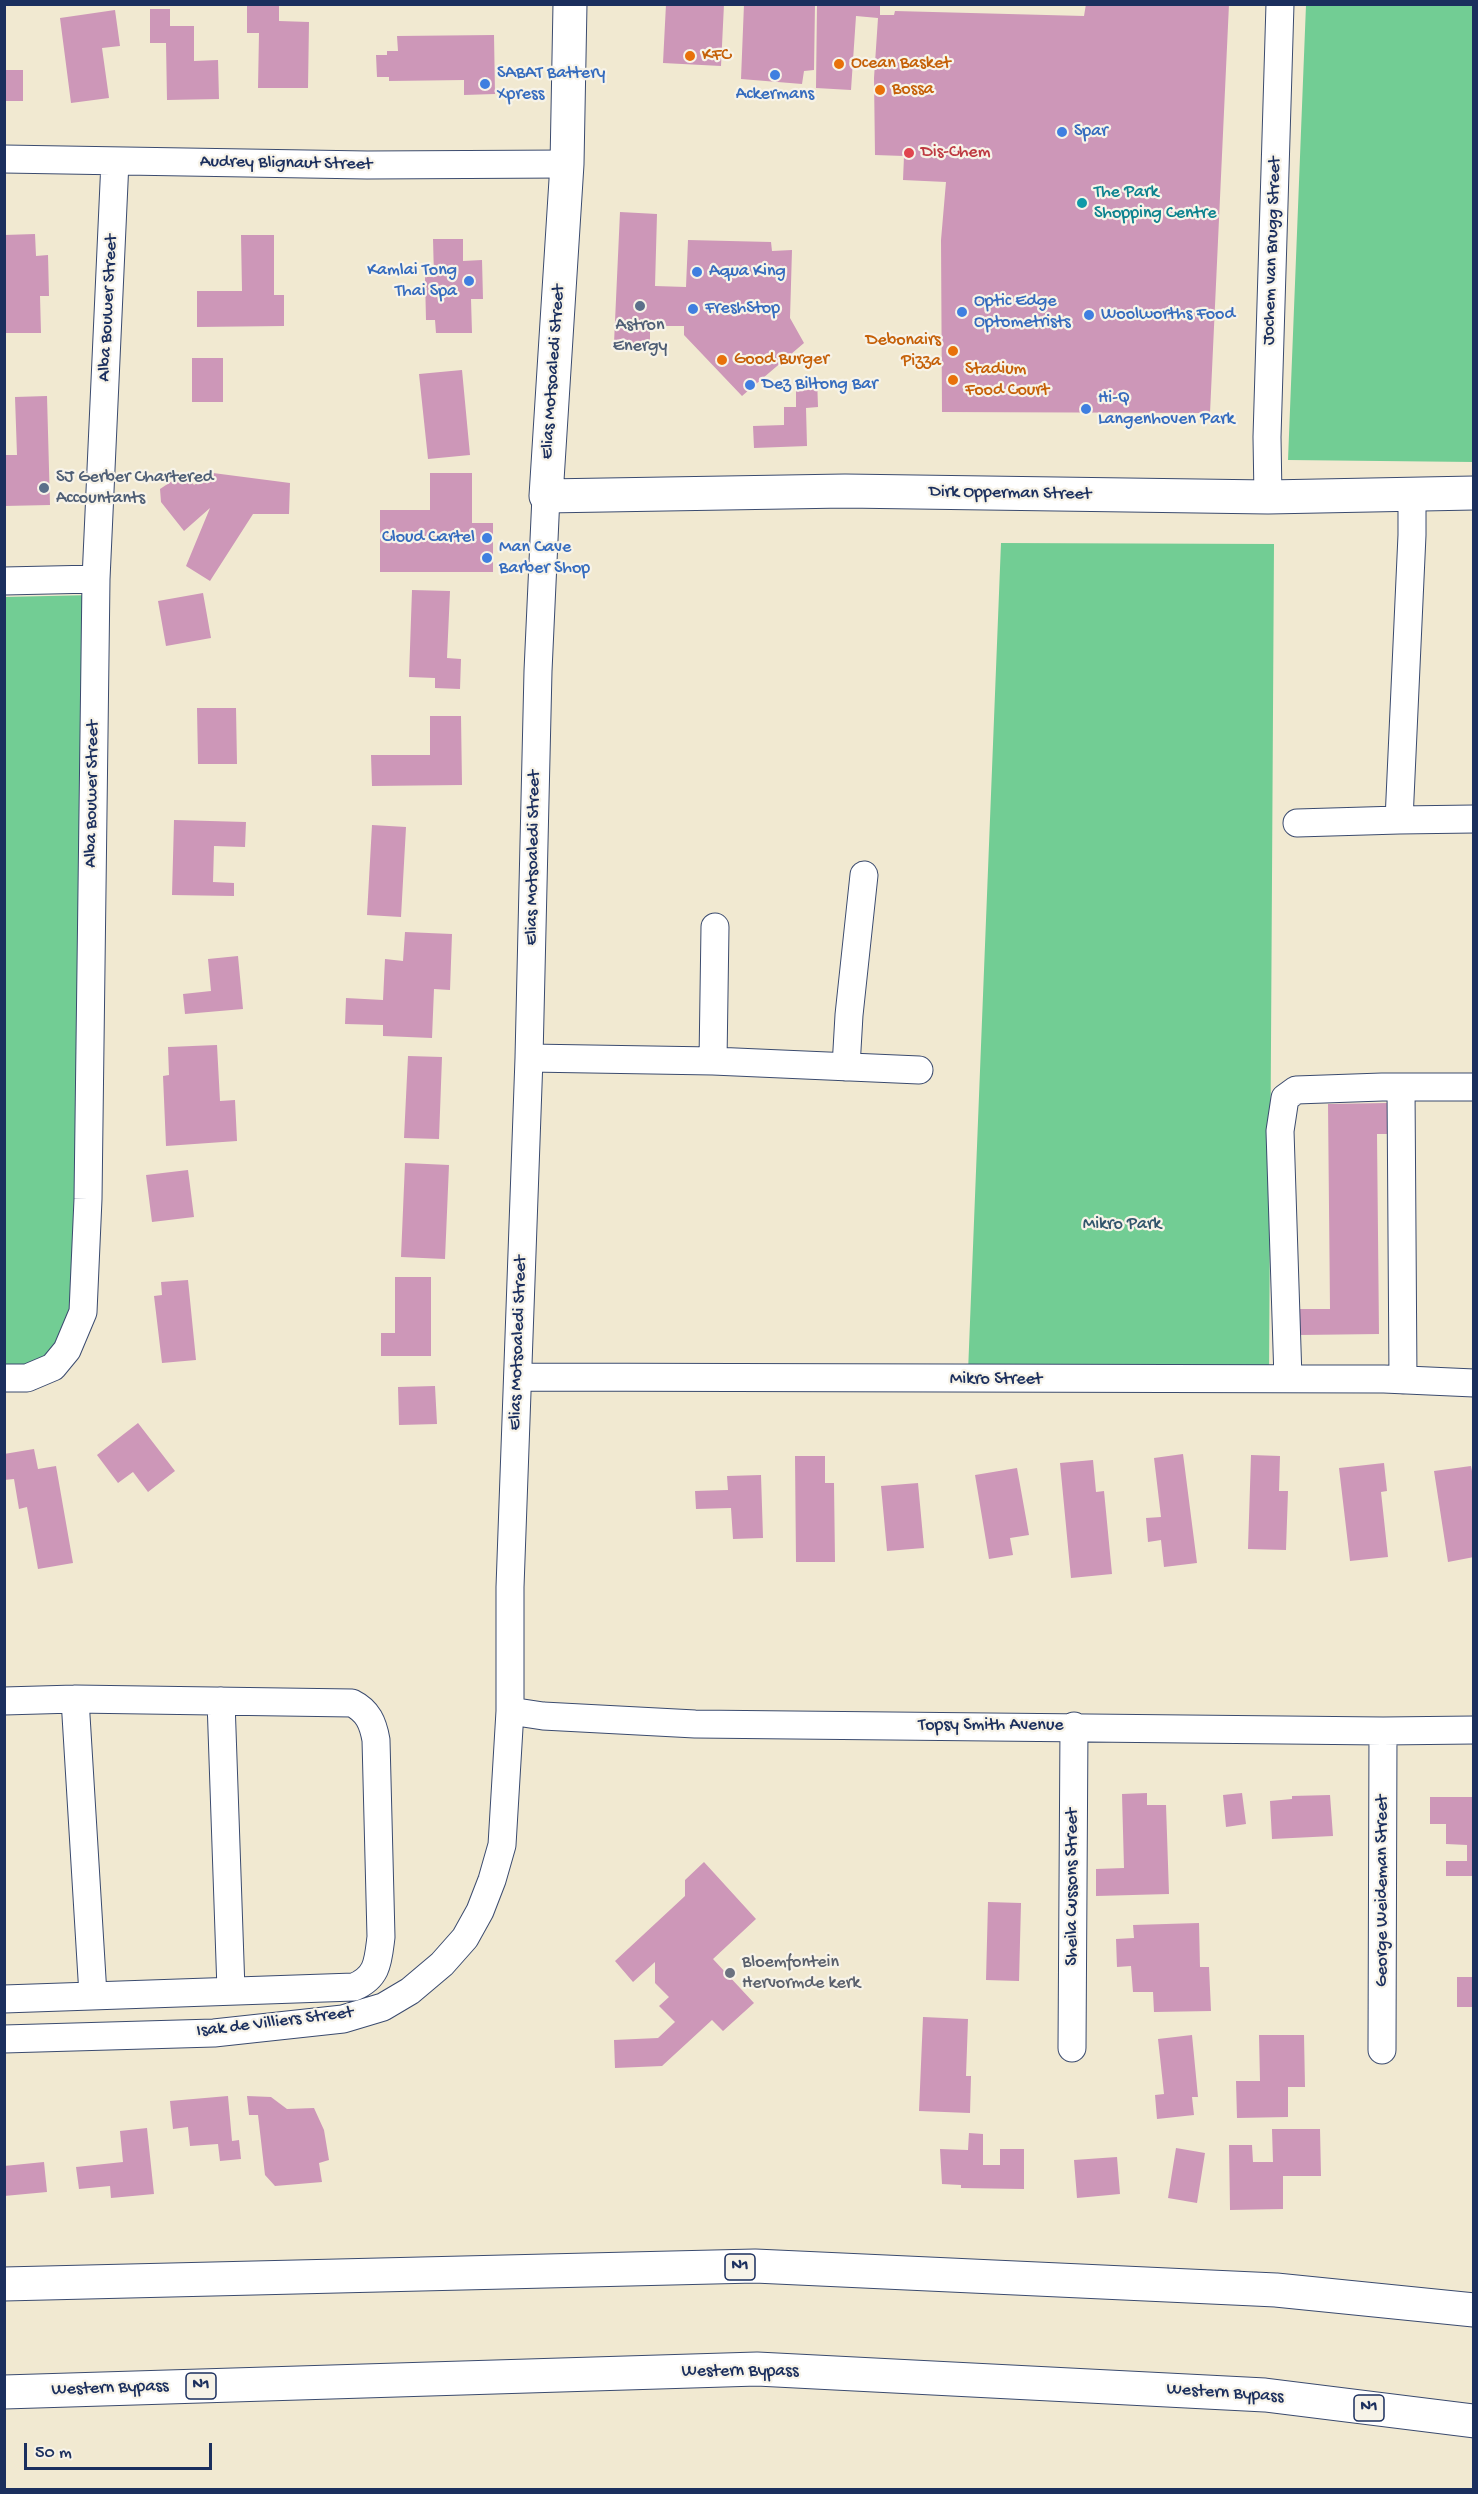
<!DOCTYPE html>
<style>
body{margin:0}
#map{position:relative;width:1478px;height:2494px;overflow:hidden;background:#f1e9d1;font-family:"Gochi Hand",sans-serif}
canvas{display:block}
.frame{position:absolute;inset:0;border:6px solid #1b2f5e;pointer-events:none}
.scale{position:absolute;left:24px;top:2443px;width:188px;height:27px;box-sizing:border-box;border:3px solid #1b2f5e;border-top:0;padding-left:8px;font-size:18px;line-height:21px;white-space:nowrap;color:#1b2f5e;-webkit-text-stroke:4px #f7f3e8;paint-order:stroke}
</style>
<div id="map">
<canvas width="1478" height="2494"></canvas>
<div class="frame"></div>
<div class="scale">50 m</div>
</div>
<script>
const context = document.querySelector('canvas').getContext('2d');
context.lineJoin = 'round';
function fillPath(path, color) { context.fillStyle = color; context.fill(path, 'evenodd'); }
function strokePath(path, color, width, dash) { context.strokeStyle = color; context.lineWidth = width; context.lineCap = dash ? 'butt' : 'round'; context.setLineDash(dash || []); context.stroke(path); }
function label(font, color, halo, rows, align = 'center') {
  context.font = font + ' "Gochi Hand",sans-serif'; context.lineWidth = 4.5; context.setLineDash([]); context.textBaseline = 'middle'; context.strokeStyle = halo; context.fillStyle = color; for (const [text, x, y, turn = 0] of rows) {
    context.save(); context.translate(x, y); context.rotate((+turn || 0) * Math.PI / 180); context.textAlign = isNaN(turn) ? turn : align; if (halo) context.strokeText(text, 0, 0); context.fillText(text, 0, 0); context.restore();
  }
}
const green = new Path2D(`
 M 1306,5 L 1473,5 L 1473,462 L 1288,460 Z
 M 1001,543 L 1274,544 L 1269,1376 L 968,1372 Z
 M 93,595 L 70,1324 L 53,1354 L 4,1374 L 4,597 Z`);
const building = new Path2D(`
 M 247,4 L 279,4 L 279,21 L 309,22 L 308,88 L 258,88 L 259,33 L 247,33 Z
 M 666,4 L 724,4 L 721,66 L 663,63 Z
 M 744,4 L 815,4 L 814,70 L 804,71 L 802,84 L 741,79 Z
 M 817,4 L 880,4 L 880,15 L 894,15 L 895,11 L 1084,16 L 1086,4 L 1229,4 L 1210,413 L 942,412 L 941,240 L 946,182 L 903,180 L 904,156 L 875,155 L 874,78 L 878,18 L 856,16 L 851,90 L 816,88 Z
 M 150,9 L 170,9 L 170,26 L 194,26 L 194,61 L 218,60 L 219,99 L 167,100 L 166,43 L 150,43 Z
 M 115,10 L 120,46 L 102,48 L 109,98 L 71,103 L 60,18 Z
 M 494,35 L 495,94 L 464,95 L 464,80 L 389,81 L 389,77 L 377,77 L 376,55 L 387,55 L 387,51 L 398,51 L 397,36 Z
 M 4,70 L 23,70 L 23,101 L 4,101 Z
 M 620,212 L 657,214 L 655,286 L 686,287 L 688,240 L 771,242 L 772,251 L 792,250 L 790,318 L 804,343 L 742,396 L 684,335 L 684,326 L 650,326 L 650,343 L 614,343 Z
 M 35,234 L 36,256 L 48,255 L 49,296 L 40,296 L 41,333 L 4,333 L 4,235 Z
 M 241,235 L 274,235 L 274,295 L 284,295 L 284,326 L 197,327 L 197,291 L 242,291 Z
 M 433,239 L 463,239 L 463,261 L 482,260 L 483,299 L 471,299 L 472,333 L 436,333 L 435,320 L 426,320 L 425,277 L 434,277 Z
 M 192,358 L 223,358 L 223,402 L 192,402 Z
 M 462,370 L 470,455 L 428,459 L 419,374 Z
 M 796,378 L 817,378 L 818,407 L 806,408 L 807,446 L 754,448 L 753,426 L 784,425 L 784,407 L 796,407 Z
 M 47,396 L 50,505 L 4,506 L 4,455 L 17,455 L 15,397 Z
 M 184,473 L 194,485 L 213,473 L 290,483 L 289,514 L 253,514 L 210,581 L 186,566 L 210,508 L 184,531 L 161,502 L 160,489 Z
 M 430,473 L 472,473 L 472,523 L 493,523 L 493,572 L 380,572 L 380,510 L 430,510 Z
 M 412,590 L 450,591 L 447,658 L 461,659 L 460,689 L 435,688 L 435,678 L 409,677 Z
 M 203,593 L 211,638 L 166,646 L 158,601 Z
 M 197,708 L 236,708 L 237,764 L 198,764 Z
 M 430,716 L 461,716 L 462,785 L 372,786 L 371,755 L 430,755 Z
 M 174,820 L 246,822 L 245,847 L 214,846 L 213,882 L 234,883 L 234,896 L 172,895 Z
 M 372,825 L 406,827 L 401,917 L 367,915 Z
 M 405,932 L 452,934 L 450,990 L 434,989 L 432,1038 L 383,1036 L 383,1025 L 345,1024 L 346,998 L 383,1000 L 385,959 L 403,961 Z
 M 238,956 L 243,1009 L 185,1014 L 183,994 L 211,991 L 208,959 Z
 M 217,1045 L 220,1101 L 235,1100 L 237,1141 L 166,1146 L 163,1076 L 169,1075 L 168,1047 Z
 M 408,1056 L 442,1057 L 439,1139 L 404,1138 Z
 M 1387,1103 L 1387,1134 L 1377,1134 L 1379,1334 L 1300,1335 L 1300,1309 L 1330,1309 L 1328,1104 Z
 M 405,1163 L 449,1165 L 445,1259 L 401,1257 Z
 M 188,1170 L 194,1217 L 152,1222 L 146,1175 Z
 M 395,1277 L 431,1277 L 431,1356 L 381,1356 L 381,1333 L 395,1333 Z
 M 188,1280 L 196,1360 L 162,1363 L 154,1296 L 162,1295 L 161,1282 Z
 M 435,1386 L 437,1424 L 399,1425 L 398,1387 Z
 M 138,1423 L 175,1471 L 148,1492 L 133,1472 L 118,1483 L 97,1455 Z
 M 34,1449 L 38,1469 L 56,1466 L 73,1563 L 38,1569 L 27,1507 L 19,1509 L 14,1479 L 4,1480 L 4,1454 Z
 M 1183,1454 L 1197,1563 L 1164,1567 L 1161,1540 L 1148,1542 L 1146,1518 L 1161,1517 L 1154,1458 Z
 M 1251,1455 L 1280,1456 L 1279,1491 L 1288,1491 L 1286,1550 L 1248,1549 Z
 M 795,1456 L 825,1456 L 825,1483 L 834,1483 L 835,1562 L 796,1562 Z
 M 1093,1460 L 1096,1492 L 1104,1491 L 1112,1574 L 1071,1578 L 1060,1463 Z
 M 1384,1463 L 1387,1491 L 1381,1492 L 1388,1557 L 1350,1561 L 1339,1468 Z
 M 1471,1466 L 1474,1482 L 1474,1557 L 1448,1562 L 1434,1471 Z
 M 1017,1468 L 1029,1535 L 1010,1538 L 1013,1555 L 989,1559 L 975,1475 Z
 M 761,1475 L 763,1538 L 733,1539 L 731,1508 L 696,1509 L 695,1491 L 728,1490 L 727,1476 Z
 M 918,1483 L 924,1548 L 887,1551 L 881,1486 Z
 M 1147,1793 L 1147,1805 L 1166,1805 L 1169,1894 L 1096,1896 L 1096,1869 L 1124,1868 L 1122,1794 Z
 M 1242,1793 L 1246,1824 L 1226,1827 L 1223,1795 Z
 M 1330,1795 L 1333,1836 L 1272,1839 L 1270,1801 L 1292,1799 L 1292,1796 Z
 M 1430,1797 L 1474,1797 L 1474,1876 L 1446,1876 L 1446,1861 L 1467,1861 L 1467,1845 L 1446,1844 L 1446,1824 L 1430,1824 Z
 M 704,1862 L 756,1919 L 713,1959 L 754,2003 L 723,2031 L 712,2020 L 662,2066 L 615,2068 L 614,2040 L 658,2038 L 675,2022 L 659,2006 L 669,1997 L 655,1983 L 655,1962 L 633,1982 L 615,1961 L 685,1896 L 685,1880 Z
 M 988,1902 L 1021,1903 L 1019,1981 L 986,1980 Z
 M 1199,1923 L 1200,1967 L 1209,1967 L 1211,2011 L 1154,2012 L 1153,1992 L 1133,1992 L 1131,1966 L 1117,1967 L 1116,1939 L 1134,1938 L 1133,1925 Z
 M 1457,1977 L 1474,1977 L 1474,2007 L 1457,2007 Z
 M 923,2017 L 968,2019 L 966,2076 L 971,2076 L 970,2113 L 919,2111 Z
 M 1192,2035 L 1198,2097 L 1192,2097 L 1194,2115 L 1157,2119 L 1155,2095 L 1164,2094 L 1158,2039 Z
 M 1259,2035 L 1304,2035 L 1305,2087 L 1288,2087 L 1288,2117 L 1237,2118 L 1236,2081 L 1260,2081 Z
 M 228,2096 L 232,2141 L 239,2140 L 241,2159 L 220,2161 L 218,2144 L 190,2146 L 188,2127 L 173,2129 L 170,2101 Z
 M 247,2096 L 271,2097 L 287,2109 L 314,2108 L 324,2130 L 329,2160 L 319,2163 L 322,2182 L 275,2186 L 265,2175 L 258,2115 L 249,2115 Z
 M 147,2128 L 154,2194 L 111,2198 L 110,2186 L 79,2189 L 76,2167 L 123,2162 L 120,2131 Z
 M 1272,2129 L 1320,2129 L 1321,2176 L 1283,2176 L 1283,2209 L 1230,2210 L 1229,2145 L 1252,2145 L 1253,2162 L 1273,2162 Z
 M 969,2133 L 983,2134 L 983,2165 L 1000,2165 L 1000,2149 L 1024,2149 L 1024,2189 L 961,2188 L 961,2185 L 942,2184 L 940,2149 L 968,2150 Z
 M 1176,2148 L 1205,2153 L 1197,2203 L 1168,2198 Z
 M 1117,2157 L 1120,2194 L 1077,2198 L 1074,2160 Z
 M 44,2162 L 47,2192 L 4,2196 L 4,2166 Z`);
const minor = new Path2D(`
 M 4,159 L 367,165 L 567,164
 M 1268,497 L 1267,437 L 1280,4
 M 4,581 L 96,579
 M 1399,820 L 1474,819
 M 1297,823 L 1399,820 L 1412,535 L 1412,493
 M 529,1058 L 713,1061 L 919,1070
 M 713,1061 L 715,927
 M 846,1067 L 849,1015 L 864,875
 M 1401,1088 L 1403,1380
 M 518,1377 L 1384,1379 L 1474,1383
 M 4,1378 L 27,1378 L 53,1367 L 67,1350 L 83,1312 L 88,1199 L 96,579 L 115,161
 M 1288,1379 L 1280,1131 L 1285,1098 L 1296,1090 L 1382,1087 L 1474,1087
 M 75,1699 L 93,1995
 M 4,1701 L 75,1699 L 352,1703 C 368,1711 373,1723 376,1740 L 381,1937 C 378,1961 378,1977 354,1987 L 4,1999
 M 221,1701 L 231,1990
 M 510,1711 L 543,1716 L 695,1724 L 1383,1731 L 1474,1730
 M 4,2039 L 214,2033 L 343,2019 L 383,2007 L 410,1991 L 442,1964 L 465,1938 L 480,1911 L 492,1880 L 502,1845 L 510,1711 L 510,1587 L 529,1058 L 538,671 L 546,496
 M 1072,2048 L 1074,1726
 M 1382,2050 L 1383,1731`);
const tertiary = new Path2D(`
 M 570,4 L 567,164 L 546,496 L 845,491 L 1268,497 L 1474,493`);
const motorway = new Path2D(`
 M 4,2284 L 755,2266 L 1276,2290 L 1474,2310
 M 4,2392 L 757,2369 L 1265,2395 L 1474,2421`);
const markers = [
 [690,56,6,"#e8710a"],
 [839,64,6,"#e8710a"],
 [775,75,6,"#3f7fe0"],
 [485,84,6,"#3f7fe0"],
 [880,90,6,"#e8710a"],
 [1062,132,6,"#3f7fe0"],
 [909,153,6,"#e0444e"],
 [1082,203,6,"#0f9aa8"],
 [697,272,6,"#3f7fe0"],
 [469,281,6,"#3f7fe0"],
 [640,306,6,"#5c6f8a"],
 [693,309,6,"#3f7fe0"],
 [962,312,6,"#3f7fe0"],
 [1089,315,6,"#3f7fe0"],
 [953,351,6,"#e8710a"],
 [722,360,6,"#e8710a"],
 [953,380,6,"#e8710a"],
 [750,385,6,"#3f7fe0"],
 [1086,409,6,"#3f7fe0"],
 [44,488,6,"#5c6f8a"],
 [487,538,6,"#3f7fe0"],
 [487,558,6,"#3f7fe0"],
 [730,1973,6,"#6b7280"]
];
const shields = [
 [740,2267,30],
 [201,2386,30],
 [1369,2408,30]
];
const shieldNames = [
 ["N1",740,2267],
 ["N1",201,2386],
 ["N1",1369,2408]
];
const foodNames = [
 ["KFC",702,56],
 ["Ocean Basket",851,64],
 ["Bossa",892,90],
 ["Debonairs",941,341,"right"],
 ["Pizza",941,362,"right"],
 ["Good Burger",734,360],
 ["Stadium",965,370],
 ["Food Court",965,391]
];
const shopNames = [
 ["SABAT Battery",497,74],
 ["Xpress",497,95],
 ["Ackermans",775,95,"center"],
 ["Spar",1074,132],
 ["Kamlai Tong",457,271,"right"],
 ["Thai Spa",457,292,"right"],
 ["Aqua King",709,272],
 ["Optic Edge",974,302],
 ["Optometrists",974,323],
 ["FreshStop",705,309],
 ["Woolworths Food",1101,315],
 ["Dez Biltong Bar",762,385],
 ["Hi-Q",1098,399],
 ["Langenhoven Park",1098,420],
 ["Cloud Cartel",475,538,"right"],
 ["Man Cave",499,548],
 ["Barber Shop",499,569]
];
const healthNames = [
 ["Dis-Chem",921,153]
];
const streetNames = [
 ["Audrey Blignaut Street",286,164,1],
 ["Jochem van Brugg Street",1273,251,-88],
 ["Alba Bouwer Street",109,308,-87],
 ["Elias Motsoaledi Street",554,372,-86],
 ["Dirk Opperman Street",1010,494,1],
 ["Alba Bouwer Street",93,794,-89],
 ["Elias Motsoaledi Street",534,858,-89],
 ["Elias Motsoaledi Street",519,1343,-88],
 ["Mikro Street",996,1380],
 ["Topsy Smith Avenue",991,1726],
 ["Sheila Cussons Street",1073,1887,-90],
 ["George Weideman Street",1383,1891,-90],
 ["Isak de Villiers Street",275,2023,-7],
 ["Western Bypass",740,2372],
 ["Western Bypass",110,2389,-2],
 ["Western Bypass",1225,2394,4]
];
const cultureNames = [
 ["The Park",1094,193],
 ["Shopping Centre",1094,214]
];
const serviceNames = [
 ["Astron",640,326],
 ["Energy",640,347],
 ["SJ Gerber Chartered",56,478,"left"],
 ["Accountants",56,499,"left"]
];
const parkNames = [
 ["Mikro Park",1122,1225]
];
const worshipNames = [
 ["Bloemfontein",742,1963],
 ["Hervormde kerk",742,1984]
];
fillPath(green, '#72cd94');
fillPath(building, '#cd97b8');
strokePath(minor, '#3b4b6f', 29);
strokePath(tertiary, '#3b4b6f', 35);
strokePath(motorway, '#3b4b6f', 35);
strokePath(minor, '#fff', 27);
strokePath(tertiary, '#fff', 33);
strokePath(motorway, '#fff', 33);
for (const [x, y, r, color] of markers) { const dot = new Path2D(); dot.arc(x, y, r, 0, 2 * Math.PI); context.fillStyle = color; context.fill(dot); strokePath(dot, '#f7f3e8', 2); }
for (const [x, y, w] of shields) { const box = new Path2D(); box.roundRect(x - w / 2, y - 13, w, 26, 4.5); context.fillStyle = '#f7f3e8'; context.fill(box); strokePath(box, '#1b2f5e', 1.5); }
label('bold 16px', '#1b2f5e', null, shieldNames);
label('18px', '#c56008', '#f7f3e8', foodNames, 'left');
label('18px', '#366cbe', '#f7f3e8', shopNames, 'left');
label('18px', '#be3a42', '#f7f3e8', healthNames, 'left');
label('18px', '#1b2f5e', '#f7f3e8', streetNames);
label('18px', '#0d838f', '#f7f3e8', cultureNames, 'left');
label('18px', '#4e5e75', '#f7f3e8', serviceNames);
label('18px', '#31566c', '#f7f3e8', parkNames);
label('18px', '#5b616d', '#f7f3e8', worshipNames, 'left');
</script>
